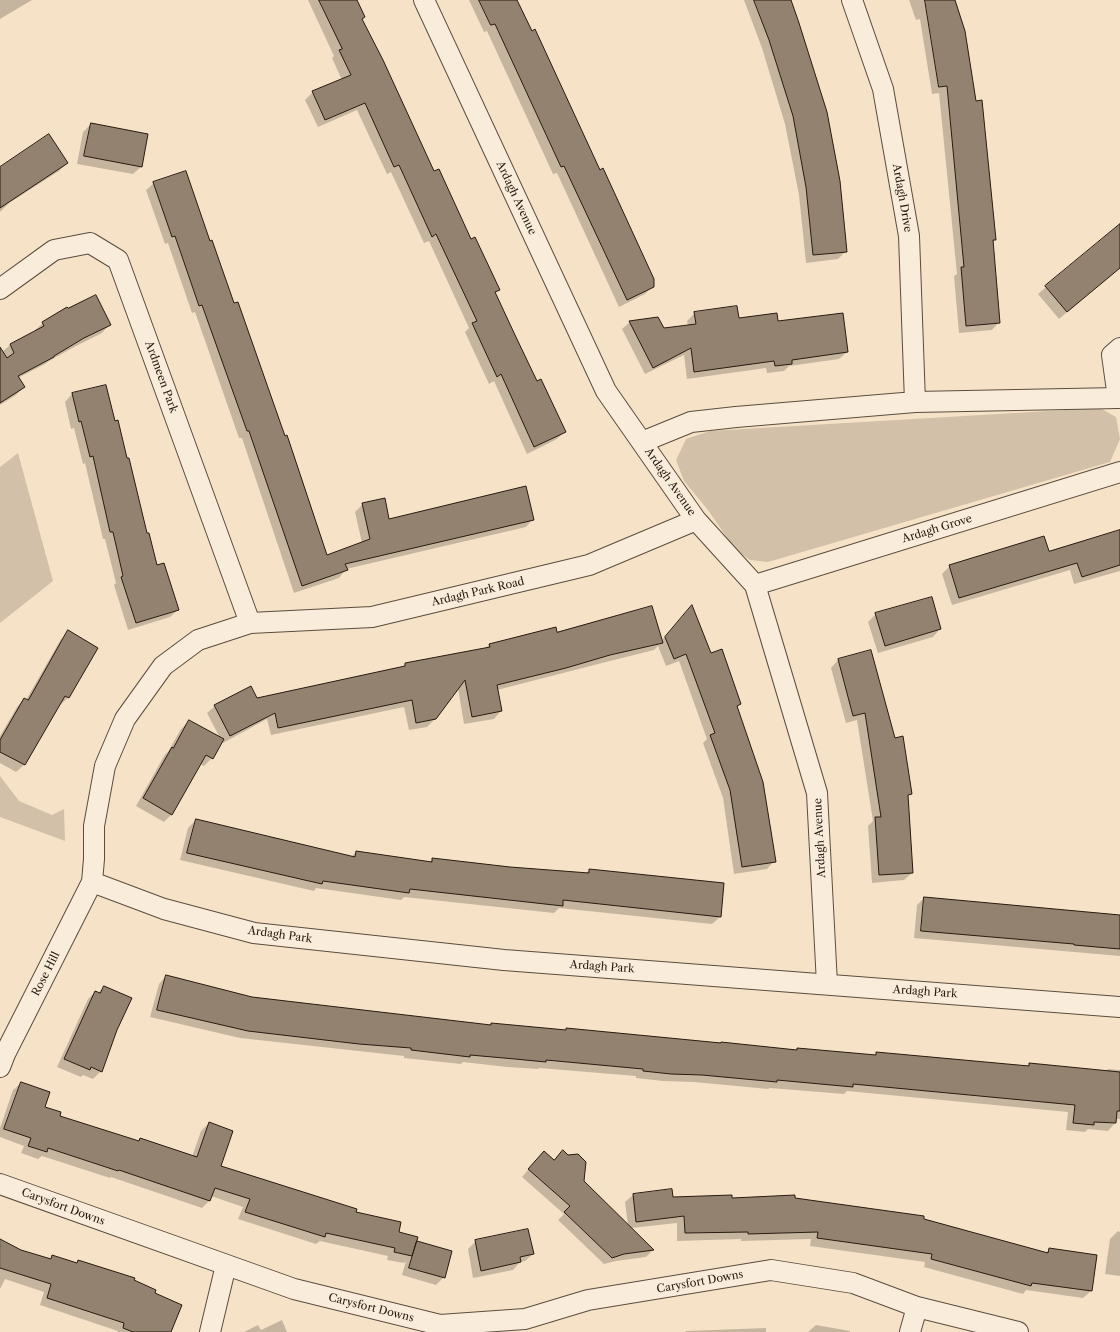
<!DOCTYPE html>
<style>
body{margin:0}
canvas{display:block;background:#f6e2c7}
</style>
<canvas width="1120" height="1332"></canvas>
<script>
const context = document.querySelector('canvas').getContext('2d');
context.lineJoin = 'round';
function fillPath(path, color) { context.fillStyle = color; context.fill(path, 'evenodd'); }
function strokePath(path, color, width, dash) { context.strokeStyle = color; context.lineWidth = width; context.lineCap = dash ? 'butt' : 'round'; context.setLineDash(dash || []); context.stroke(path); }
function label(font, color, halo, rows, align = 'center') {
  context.font = font + ' "Libre Caslon Text",serif'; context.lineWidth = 4; context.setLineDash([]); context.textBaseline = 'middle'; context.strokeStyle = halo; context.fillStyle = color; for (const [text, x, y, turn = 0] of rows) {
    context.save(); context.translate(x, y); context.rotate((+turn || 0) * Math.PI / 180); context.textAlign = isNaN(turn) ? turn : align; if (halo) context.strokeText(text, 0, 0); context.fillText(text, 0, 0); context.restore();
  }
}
const green = new Path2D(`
 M 1100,408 L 1116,417 L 1120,439 L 1110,462 L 768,562 L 750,560 L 734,548 L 708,510 L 684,481 L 676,460 L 686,439 L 710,431 Z
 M 18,453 L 53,581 L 0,623 L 0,467 Z
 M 0,776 L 19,801 L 52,815 L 64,809 L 65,841 L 0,817 Z`);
const shadow = new Path2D(`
 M 0,0 L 32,0 L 0,19 Z
 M 308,0 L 356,0 L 361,20 L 433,173 L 499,290 L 495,293 L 536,382 L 564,432 L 557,439 L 527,454 L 494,381 L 489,384 L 465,332 L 469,328 L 429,241 L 424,243 L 391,172 L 387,174 L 357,110 L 318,127 L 305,100 L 313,92 L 342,80 L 332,58 L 334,56 Z
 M 469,0 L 516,0 L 599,171 L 653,286 L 645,294 L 619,307 L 557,173 L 553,174 L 487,31 L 484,32 Z
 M 744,0 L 790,0 L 846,251 L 838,259 L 806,263 L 799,195 L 785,124 L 762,48 Z
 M 909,0 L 954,0 L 995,240 L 992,242 L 999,322 L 992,330 L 959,333 L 954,276 L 957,274 L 939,93 L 932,94 L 920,19 L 916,20 Z
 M 91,124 L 141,167 L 133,174 L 77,164 L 83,132 Z
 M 67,163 L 59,171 L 9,203 L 0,212 L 0,168 Z
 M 154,183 L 209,242 L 234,304 L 326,556 L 362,543 L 355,512 L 363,504 L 389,520 L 533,519 L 526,527 L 346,569 L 339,578 L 294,593 L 242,438 L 239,438 L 195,312 L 192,313 L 168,243 L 165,244 L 146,190 Z
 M 1120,224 L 1120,267 L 1059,319 L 1038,294 Z
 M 695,313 L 738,319 L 777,322 L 847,352 L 839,359 L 789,366 L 784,371 L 767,373 L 766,368 L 687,379 L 684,355 L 645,374 L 622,329 L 630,322 L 663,329 L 688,326 L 687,321 Z
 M 43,323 L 109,325 L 102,333 L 76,346 L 49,361 L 45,364 L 18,378 L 24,387 L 16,395 L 0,405 L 0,364 L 2,352 L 10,345 L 36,332 L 35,330 Z
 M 72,394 L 114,422 L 156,567 L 178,610 L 170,617 L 128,630 L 114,585 L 116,583 L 105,539 L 103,539 L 85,463 L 83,464 L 74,428 L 71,429 L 65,402 Z
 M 1120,531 L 1120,571 L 1074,584 L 1070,570 L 952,605 L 942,574 L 950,566 L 1049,552 Z
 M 685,614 L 711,654 L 740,704 L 736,708 L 774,861 L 767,869 L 734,874 L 723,798 L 703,743 L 707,739 L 679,661 L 666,666 L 658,646 L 654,650 L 602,663 L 497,690 L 501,711 L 494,719 L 464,724 L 458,688 L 435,719 L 427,727 L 409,730 L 404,707 L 271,735 L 267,719 L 223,743 L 222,741 L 212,758 L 204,766 L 200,764 L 172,814 L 164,822 L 136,806 L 164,756 L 169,750 L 181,729 L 189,721 L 220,738 L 207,713 L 215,706 L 256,699 L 402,668 L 405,664 L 485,649 L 490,644 L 556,634 L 661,641 Z
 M 876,614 L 940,629 L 933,637 L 878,653 L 868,622 Z
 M 68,632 L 96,648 L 68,698 L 60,705 L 59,704 L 24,765 L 16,772 L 0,763 L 0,736 L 17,707 L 24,699 L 26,700 L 61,639 Z
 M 838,660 L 910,794 L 907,797 L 912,873 L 904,880 L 872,883 L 868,826 L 873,821 L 857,720 L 846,723 L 831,668 Z
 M 196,820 L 351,857 L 356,852 L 429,862 L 433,859 L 510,868 L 585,874 L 589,870 L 720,917 L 712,924 L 559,908 L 554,913 L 404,897 L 401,900 L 316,888 L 314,891 L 180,860 L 188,828 Z
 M 924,898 L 1120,916 L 1120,956 L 914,938 L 917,905 Z
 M 166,976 L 252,998 L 489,1026 L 491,1024 L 565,1031 L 567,1029 L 796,1050 L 798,1049 L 874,1056 L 877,1053 L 1027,1067 L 1029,1065 L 1105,1072 L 1108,1069 L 1120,1070 L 1120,1119 L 1116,1119 L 1115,1123 L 1108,1131 L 1088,1129 L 1085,1132 L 1066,1130 L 1068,1112 L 847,1091 L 844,1094 L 770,1088 L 768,1089 L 694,1082 L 663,1081 L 636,1078 L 636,1076 L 539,1068 L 538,1069 L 507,1067 L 463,1062 L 461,1064 L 404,1058 L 404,1056 L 240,1038 L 150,1017 L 159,984 Z
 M 104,987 L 101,1071 L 93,1079 L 83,1075 L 81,1077 L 57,1067 L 88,999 L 95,992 L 98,993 Z
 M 21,1083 L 44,1107 L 58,1116 L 137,1142 L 140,1139 L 192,1157 L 201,1131 L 209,1123 L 219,1167 L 354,1212 L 397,1233 L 414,1245 L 417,1242 L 444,1277 L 436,1285 L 402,1275 L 406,1261 L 404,1263 L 387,1260 L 388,1256 L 320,1241 L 316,1244 L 238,1219 L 243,1207 L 211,1196 L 210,1200 L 202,1208 L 111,1177 L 110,1178 L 42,1156 L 38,1159 L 21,1153 L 24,1146 L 0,1137 L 0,1128 L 13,1090 Z
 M 537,1159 L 554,1161 L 583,1181 L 628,1225 L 625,1202 L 633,1195 L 672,1198 L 794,1199 L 923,1220 L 1045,1253 L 1050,1249 L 1091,1291 L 1083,1298 L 1026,1290 L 1023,1294 L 924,1267 L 925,1262 L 810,1246 L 811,1239 L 741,1241 L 741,1239 L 677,1241 L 677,1223 L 631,1228 L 653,1250 L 646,1257 L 616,1261 L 604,1264 L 558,1220 L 564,1214 L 522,1177 Z
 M 1118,1231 L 1120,1232 L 1120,1276 L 1105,1274 L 1110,1239 Z
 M 0,1240 L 20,1251 L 49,1260 L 53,1256 L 76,1264 L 79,1261 L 133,1281 L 153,1294 L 170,1332 L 117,1332 L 118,1331 L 40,1305 L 44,1292 L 5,1279 L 0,1289 Z
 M 476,1241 L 533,1254 L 525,1261 L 520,1262 L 513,1270 L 473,1278 L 468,1249 Z
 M 282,1320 L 287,1332 L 244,1332 L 258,1325 L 261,1330 Z
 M 816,1325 L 850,1331 L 850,1332 L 808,1332 Z
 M 766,1328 L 766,1332 L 685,1332 L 686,1331 Z`);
const building = new Path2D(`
 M 319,0 L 357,0 L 365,17 L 362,19 L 383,60 L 434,171 L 439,169 L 471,239 L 475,237 L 500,290 L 495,292 L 515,335 L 537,381 L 541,379 L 566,432 L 534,447 L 501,374 L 497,377 L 484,349 L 472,323 L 477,321 L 436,234 L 432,237 L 399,165 L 394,167 L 365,103 L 325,120 L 312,91 L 351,75 L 339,50 L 342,49 Z
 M 479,0 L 517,0 L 532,31 L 535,29 L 600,170 L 603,168 L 654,279 L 654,287 L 627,300 L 564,166 L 561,167 L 495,24 L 491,25 Z
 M 754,0 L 791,0 L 799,23 L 827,112 L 840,181 L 847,252 L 813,255 L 806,187 L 793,116 L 769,40 Z
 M 925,0 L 955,0 L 965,31 L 976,101 L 982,100 L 996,240 L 993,240 L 1000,323 L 966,326 L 961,267 L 964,267 L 947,86 L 939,87 Z
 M 91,123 L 148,134 L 142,167 L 84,156 Z
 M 49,134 L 68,163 L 0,208 L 0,167 Z
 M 186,171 L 210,241 L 212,240 L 234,303 L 238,302 L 285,436 L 287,435 L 327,555 L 370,539 L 362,503 L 385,498 L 389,519 L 526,486 L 534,520 L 345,564 L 348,570 L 302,586 L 249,431 L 247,431 L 202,305 L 199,306 L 175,236 L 172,237 L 153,182 Z
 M 1120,224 L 1120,268 L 1067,312 L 1045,286 Z
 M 96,295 L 111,325 L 84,338 L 54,356 L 54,357 L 18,376 L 25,387 L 0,403 L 0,347 L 7,358 L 14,353 L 10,344 L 44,326 L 42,322 L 67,307 L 68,308 Z
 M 737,306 L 739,318 L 777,313 L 778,321 L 843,313 L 848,352 L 792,360 L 792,364 L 775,366 L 774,361 L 694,372 L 691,348 L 653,368 L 629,321 L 658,317 L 664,328 L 696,324 L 694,312 Z
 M 106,385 L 115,421 L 118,420 L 127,458 L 129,458 L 147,533 L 149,533 L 157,565 L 164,563 L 179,610 L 136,623 L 121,577 L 123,576 L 113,532 L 110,532 L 93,456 L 90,457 L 81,421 L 79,422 L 72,393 Z
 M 1120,530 L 1120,565 L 1082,577 L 1077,563 L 959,598 L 949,565 L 1044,536 L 1049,551 Z
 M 932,597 L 941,629 L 885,646 L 875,613 Z
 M 692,605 L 711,653 L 722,649 L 741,704 L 737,706 L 763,782 L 776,862 L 742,867 L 730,790 L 710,735 L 715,733 L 686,654 L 674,659 L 665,637 Z
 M 652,606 L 663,643 L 610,655 L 566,668 L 497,685 L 502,711 L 472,717 L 465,680 L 436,719 L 416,723 L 412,700 L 278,728 L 275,713 L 230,736 L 214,705 L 251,686 L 257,698 L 405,666 L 405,663 L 490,647 L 489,644 L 556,627 L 557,632 Z
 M 68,630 L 98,648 L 69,698 L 65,696 L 25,765 L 0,752 L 0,740 L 24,698 L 28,700 Z
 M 871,650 L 895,738 L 903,736 L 912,794 L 908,795 L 913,873 L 879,875 L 875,817 L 881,817 L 865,713 L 853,716 L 838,659 Z
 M 189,720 L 224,739 L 213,759 L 206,755 L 172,815 L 143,798 L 172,747 L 173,748 Z
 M 196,819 L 355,857 L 356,851 L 432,862 L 432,858 L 510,867 L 589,873 L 589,869 L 724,883 L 721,917 L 563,900 L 563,906 L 410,889 L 409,893 L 323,881 L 322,884 L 187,853 Z
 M 924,897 L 1120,915 L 1120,949 L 1074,945 L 1074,944 L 921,931 Z
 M 166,975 L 252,997 L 491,1025 L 491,1023 L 566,1030 L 566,1028 L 721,1043 L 721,1042 L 797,1050 L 797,1048 L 876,1055 L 876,1052 L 1029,1066 L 1029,1063 L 1120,1072 L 1120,1111 L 1117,1111 L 1116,1123 L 1094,1122 L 1094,1125 L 1073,1123 L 1075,1105 L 853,1084 L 853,1087 L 777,1080 L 777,1082 L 702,1075 L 671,1074 L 643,1071 L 643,1069 L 546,1060 L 546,1062 L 515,1059 L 470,1055 L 470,1057 L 411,1050 L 411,1048 L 359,1044 L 248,1031 L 157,1010 Z
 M 104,986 L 132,998 L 117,1030 L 102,1072 L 91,1067 L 90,1070 L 64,1059 L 95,991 L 100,993 Z
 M 21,1082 L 50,1092 L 45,1107 L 61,1112 L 60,1116 L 139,1141 L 140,1138 L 197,1157 L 209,1122 L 233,1131 L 221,1166 L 357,1209 L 356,1212 L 401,1222 L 399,1232 L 418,1237 L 412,1256 L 394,1252 L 395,1248 L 326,1233 L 325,1237 L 245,1212 L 250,1199 L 215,1188 L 210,1201 L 119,1170 L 118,1171 L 48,1148 L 47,1152 L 28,1146 L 31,1138 L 4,1129 Z
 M 563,1150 L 568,1155 L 578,1154 L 586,1162 L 584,1181 L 654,1250 L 624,1254 L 612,1258 L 564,1212 L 570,1206 L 528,1169 L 544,1151 L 554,1160 Z
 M 672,1189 L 673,1197 L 732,1195 L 732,1198 L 795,1195 L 795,1198 L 924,1216 L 924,1219 L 1048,1253 L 1049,1248 L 1097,1255 L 1092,1291 L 1032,1283 L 1031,1286 L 931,1259 L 932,1254 L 817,1238 L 818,1232 L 748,1234 L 748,1232 L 685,1233 L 684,1216 L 636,1222 L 633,1194 Z
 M 528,1229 L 534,1254 L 520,1257 L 521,1262 L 481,1271 L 475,1240 Z
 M 0,1239 L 21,1250 L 51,1259 L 52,1255 L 77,1263 L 78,1260 L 135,1278 L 134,1280 L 156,1290 L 155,1293 L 182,1305 L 171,1332 L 133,1332 L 123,1328 L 124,1323 L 47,1298 L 51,1284 L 0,1268 Z
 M 417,1241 L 452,1251 L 445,1278 L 409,1268 Z`);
const minor = new Path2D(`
 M 424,0 L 606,391 L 696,520 L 755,585 L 817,793 L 827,984
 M 852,0 L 883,89 L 909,236 L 915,402
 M 0,289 L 54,250 L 90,243 L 118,260 L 250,623
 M 1118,398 L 1112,355 L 1120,348
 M 642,442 L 691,422 L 736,417 L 915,402 L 1118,398
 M 755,585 L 1120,472
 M 92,882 L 164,909 L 254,933 L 504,960 L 1120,1007
 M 0,1067 L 5,1054 L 92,882 L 94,859 L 94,826 L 105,766 L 125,719 L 163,666 L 198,640 L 250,623 L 372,617 L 589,565 L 696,520
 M 0,1184 L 294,1289 L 440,1325 L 525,1319 L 588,1300 L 771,1270 L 853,1283 L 917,1307 L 1018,1332
 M 210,1332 L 226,1265
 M 910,1332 L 917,1307`);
const streetNames = [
 ["Ardagh Avenue",516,198,65],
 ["Ardagh Drive",902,198,80],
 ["Ardmeen Park",161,377,70],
 ["Ardagh Avenue",670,482,55],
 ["Ardagh Grove",937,529,-17],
 ["Ardagh Park Road",478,592,-13],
 ["Ardagh Avenue",820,838,-93],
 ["Ardagh Park",280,935,8],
 ["Ardagh Park",602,967,4],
 ["Rose Hill",46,974,-63],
 ["Ardagh Park",925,992,4],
 ["Carysfort Downs",63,1207,20],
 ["Carysfort Downs",700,1282,-10],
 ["Carysfort Downs",371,1308,14]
];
fillPath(green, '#d3c0a8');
fillPath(shadow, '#0003');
fillPath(building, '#93826f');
strokePath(building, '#271b10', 1);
strokePath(minor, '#5b4d3e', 22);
strokePath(minor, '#f9ecdb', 20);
label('11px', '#271b10', '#f9ecdb', streetNames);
</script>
